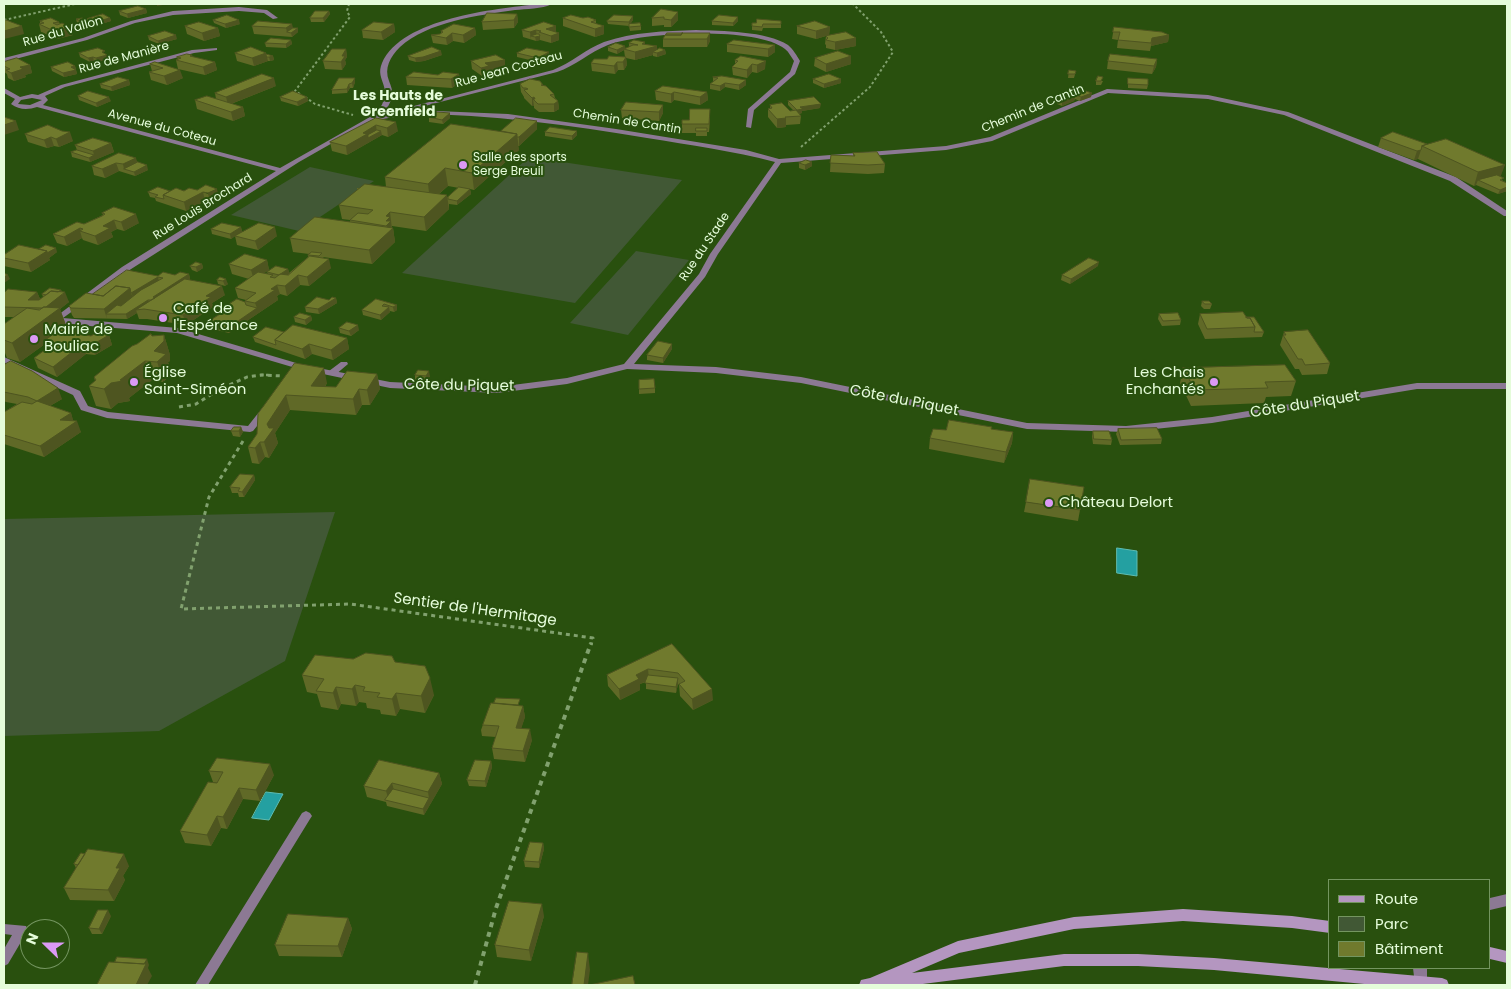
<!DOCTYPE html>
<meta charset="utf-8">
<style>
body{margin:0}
#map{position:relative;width:1511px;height:989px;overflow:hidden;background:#29500e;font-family:Poppins,sans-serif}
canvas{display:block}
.frame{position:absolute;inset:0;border:5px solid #e5fcda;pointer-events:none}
.legend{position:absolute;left:1328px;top:879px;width:162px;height:90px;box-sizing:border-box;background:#29500e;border:1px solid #749560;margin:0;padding:6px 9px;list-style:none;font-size:15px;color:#e5fcda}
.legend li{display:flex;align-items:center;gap:10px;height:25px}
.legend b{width:25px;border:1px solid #749560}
.north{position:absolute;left:20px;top:919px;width:50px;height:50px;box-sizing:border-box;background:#29500e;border:1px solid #749560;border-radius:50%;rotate:292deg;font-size:14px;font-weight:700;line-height:20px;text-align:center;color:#e5fcda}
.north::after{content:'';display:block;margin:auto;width:18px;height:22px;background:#db99f5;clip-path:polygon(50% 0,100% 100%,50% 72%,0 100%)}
</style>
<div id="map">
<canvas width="1511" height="989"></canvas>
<div class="frame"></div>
<ul class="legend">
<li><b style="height:6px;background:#b496c0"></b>Route</li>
<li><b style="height:14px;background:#415835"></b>Parc</li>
<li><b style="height:14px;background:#707a2d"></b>Bâtiment</li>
</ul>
<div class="north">N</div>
</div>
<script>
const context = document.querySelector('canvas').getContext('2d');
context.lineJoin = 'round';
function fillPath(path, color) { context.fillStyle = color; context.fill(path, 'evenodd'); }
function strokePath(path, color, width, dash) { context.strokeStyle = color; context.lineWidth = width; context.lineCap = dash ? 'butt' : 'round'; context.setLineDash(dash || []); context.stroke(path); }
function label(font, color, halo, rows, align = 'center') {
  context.font = font + ' Poppins,sans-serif'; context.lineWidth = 4; context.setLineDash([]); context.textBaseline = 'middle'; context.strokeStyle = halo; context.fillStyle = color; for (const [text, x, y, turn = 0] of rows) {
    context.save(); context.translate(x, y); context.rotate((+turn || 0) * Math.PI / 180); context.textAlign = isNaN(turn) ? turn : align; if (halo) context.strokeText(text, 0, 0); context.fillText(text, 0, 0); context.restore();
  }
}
const green = new Path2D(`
 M 529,157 L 682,180 L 575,303 L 402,273 Z
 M 310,167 L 374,181 L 299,231 L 231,215 Z
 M 636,251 L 689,260 L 628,335 L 570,323 Z
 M 335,512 L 285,661 L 159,731 L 4,736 L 4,519 Z`);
const water = new Path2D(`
 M 1117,548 L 1137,551 L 1137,576 L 1117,573 Z
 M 266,792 L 283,794 L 269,820 L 252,818 Z`);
const pathFar3 = new Path2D(`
 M 4,20 L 75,4
 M 300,94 L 295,91 L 350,17 L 347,11 L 349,4
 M 305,97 L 315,104 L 353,115
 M 801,147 L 870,87 L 893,52 L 881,32 L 853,4`);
const pathFar2 = new Path2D(`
 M 260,375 L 268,375`);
const pathFar1 = new Path2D(`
 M 179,407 L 196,404 L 220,389 L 247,377 L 262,375 L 283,376
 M 243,441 L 209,497 L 181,609 L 350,604 L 593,638 L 591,645`);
const path = new Path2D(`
 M 475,985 L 496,908 L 591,643`);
const lane = new Path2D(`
 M 341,362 L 347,362 L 348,364 L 335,375 L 329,375 L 328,373 L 329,371 Z
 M 306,811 L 310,813 L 312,816 L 310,819 L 208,985 L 195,985 L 302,813 Z
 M 4,924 L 26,926 L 28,930 L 8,964 L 4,966 L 4,949 L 12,935 L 4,934 Z`);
const street = new Path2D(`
 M 538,4 L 552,4 C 542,9 526,9 515,10 C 479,15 427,22 400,47 C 390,57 384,68 389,81 C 391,86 393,91 392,96 C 391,103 386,110 381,116 L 412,110 L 508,114 L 616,129 L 746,150 L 779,159 L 946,146 L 990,137 L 1107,89 L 1208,95 L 1288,112 L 1456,177 L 1507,211 L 1507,216 L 1504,216 L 1450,181 L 1284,115 L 1208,99 L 1108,93 L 992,141 L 946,150 L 781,163 L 718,254 L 705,277 L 634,364 L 716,367 L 801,377 L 1027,423 L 1126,426 L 1212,417 L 1417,383 L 1507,383 L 1507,389 L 1417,389 L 1212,423 L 1126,432 L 1027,429 L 801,383 L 716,373 L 627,369 L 567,384 L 497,393 L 390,388 L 299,369 L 177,333 L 52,323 L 48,320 L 54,318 L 122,267 L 276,171 L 37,107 C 28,110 19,110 11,104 L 15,99 L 4,93 L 4,88 L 20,97 L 32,94 L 38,95 L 61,85 L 192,50 L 217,48 L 217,50 L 194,53 L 65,87 L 45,96 L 48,100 L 43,105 L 280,168 L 377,113 C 396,86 374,82 382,63 C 402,18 495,9 538,4 ZM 32,98 L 42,100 L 30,105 L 18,104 L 21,100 ZM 412,114 C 491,114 569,125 647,138 C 690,145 733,151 775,162 L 710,254 L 699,274 L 624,364 L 567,378 L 497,387 L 390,382 L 303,365 L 178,328 L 63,318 L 128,271 L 299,162 L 371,121 Z
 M 239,7 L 267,10 L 278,18 L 273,19 L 264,13 L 239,11 L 173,15 L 135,23 L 87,40 L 4,62 L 4,58 L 83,38 L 131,21 L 173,11 Z
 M 696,30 C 721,31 767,31 788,45 C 793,49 797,56 800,61 L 795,74 L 754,110 L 751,128 L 746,127 L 748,109 L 790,72 L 794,61 C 791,57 789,52 785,49 C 757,26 641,32 608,45 C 590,52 575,66 557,72 L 409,110 L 406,108 L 553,70 C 571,63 586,49 604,42 C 633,32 665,31 696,30 Z
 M 4,357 L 80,391 L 88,406 L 108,412 L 248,426 L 263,407 L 269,407 L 271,409 L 253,431 L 250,432 L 107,418 L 81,410 L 73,395 L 4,363 Z
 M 1507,894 L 1507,906 L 1490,910 L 1490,898 Z
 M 1413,968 L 1427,968 L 1427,985 L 1415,985 Z`);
const secondary = new Path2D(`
 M 1183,909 L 1292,916 L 1330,921 L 1330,933 L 1292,928 L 1183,921 L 1074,929 L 959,953 L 912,973 L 1064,954 L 1138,954 L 1214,958 L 1442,978 L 1447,980 L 1449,985 L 1375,985 L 1214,970 L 1138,966 L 1064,966 L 915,985 L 859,985 L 861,980 L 870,978 L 958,941 L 1074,917 Z
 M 1490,947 L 1507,951 L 1507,963 L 1490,959 Z`);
const wall = new Path2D(`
 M 790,4 L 807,4 L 806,5 Z
 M 146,9 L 147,13 L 128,18 L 120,15 L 119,11 Z
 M 329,11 L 330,14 L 324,22 L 311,22 L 310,18 Z
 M 678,12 L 678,20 L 671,27 L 664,27 L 664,25 L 652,26 L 652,18 Z
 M 517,14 L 518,22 L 514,28 L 483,30 L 482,22 Z
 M 738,17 L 738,21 L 733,26 L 712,25 L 712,21 Z
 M 110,18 L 111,21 L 88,28 L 77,23 L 76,19 Z
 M 563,18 L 583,18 L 596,20 L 596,24 L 604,26 L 604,34 L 595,37 L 563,26 Z
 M 213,20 L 240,24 L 226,28 L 214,23 Z
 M 633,20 L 630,24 L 641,26 L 641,30 L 630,31 L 629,26 L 608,24 L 607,21 Z
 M 40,21 L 59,22 L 60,24 L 70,27 L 73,35 L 57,39 L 41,32 L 39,24 L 40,24 Z
 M 781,21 L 781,28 L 763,28 L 762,31 L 752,30 L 752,23 Z
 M 544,22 L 556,32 L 559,33 L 559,40 L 551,43 L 540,40 L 536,41 L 523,37 L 522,30 Z
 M 394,24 L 395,32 L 383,40 L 363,38 L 362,30 Z
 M 185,26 L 218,28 L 220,36 L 204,41 L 187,34 Z
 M 252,26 L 293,28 L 298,32 L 292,37 L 254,34 Z
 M 797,26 L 830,27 L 829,35 L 856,38 L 856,46 L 835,50 L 826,48 L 826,45 L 825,44 L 826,36 L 816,39 L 797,34 Z
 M 1114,27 L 1169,35 L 1168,42 L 1151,46 L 1150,51 L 1117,48 L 1118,40 L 1112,39 Z
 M 475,28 L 476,35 L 464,43 L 453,41 L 447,45 L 433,43 L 431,35 L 440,34 L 441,33 L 441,31 Z
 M 710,33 L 710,41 L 707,47 L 663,47 L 663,39 Z
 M 148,36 L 177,39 L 159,44 L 149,40 Z
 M 291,40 L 292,44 L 286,48 L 266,47 L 265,43 Z
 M 629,43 L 657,46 L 657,50 L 665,50 L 666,54 L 657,57 L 653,56 L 653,55 L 635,60 L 626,58 L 627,65 L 624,70 L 618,70 L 615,74 L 592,71 L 591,63 L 607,59 L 625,57 L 624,50 L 617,54 L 608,51 L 608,47 L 626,49 L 629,47 Z
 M 727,44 L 775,45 L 775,52 L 768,57 L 727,52 Z
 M 346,49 L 347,57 L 345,60 L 346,64 L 342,70 L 325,69 L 323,61 Z
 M 79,53 L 106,55 L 107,55 L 109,59 L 98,62 L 94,61 L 90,62 L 80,57 Z
 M 235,53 L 266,54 L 273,56 L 274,60 L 270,61 L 268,61 L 254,66 L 237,61 Z
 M 517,53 L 549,56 L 538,62 L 517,57 Z
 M 192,55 L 193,57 L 215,62 L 217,70 L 205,75 L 178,69 L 176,60 L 178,60 L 177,57 Z
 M 442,55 L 424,61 L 416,62 L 409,60 L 408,56 Z
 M 741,56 L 765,69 L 757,73 L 752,72 L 747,78 L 733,75 L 732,67 L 735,64 L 735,60 Z
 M 851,56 L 851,64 L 826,72 L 814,66 L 815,58 Z
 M 1157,59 L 1156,67 L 1152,74 L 1107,69 L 1108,61 Z
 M 471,61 L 505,68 L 490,71 L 490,74 L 482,76 L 472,69 Z
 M 4,62 L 30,65 L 32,73 L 25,75 L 26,77 L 14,81 L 8,78 L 7,74 L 4,72 Z
 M 155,62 L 183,78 L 167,85 L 151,80 L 149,72 L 152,71 L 150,64 Z
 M 75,66 L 77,74 L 64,77 L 52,71 L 51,67 Z
 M 1069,70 L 1076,71 L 1074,78 L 1068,78 Z
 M 459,74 L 460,82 L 452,88 L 407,85 L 406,77 Z
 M 713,77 L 746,85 L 739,90 L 725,87 L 720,91 L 710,89 L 710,84 L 714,82 L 713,82 Z
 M 339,78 L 355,82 L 353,88 L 350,88 L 347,93 L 332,94 L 332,90 Z
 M 1128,78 L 1148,85 L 1147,89 L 1128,88 Z
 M 813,79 L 841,79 L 841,83 L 824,88 L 813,83 Z
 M 129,80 L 130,85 L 112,91 L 101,88 L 100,84 Z
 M 1096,81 L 1103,81 L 1101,85 L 1096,85 Z
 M 520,84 L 543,86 L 554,94 L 555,98 L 558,101 L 559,109 L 554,112 L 539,112 L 534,108 L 534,106 L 532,106 L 524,98 L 524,97 L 521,92 Z
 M 276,86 L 231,104 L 243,107 L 245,116 L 233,121 L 197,109 L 195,100 L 216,99 L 215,93 Z
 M 655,91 L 707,92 L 708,100 L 700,105 L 674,100 L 671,103 L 656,100 Z
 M 1074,94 L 1091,97 L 1080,101 L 1075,99 L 1074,101 L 1062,106 L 1057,104 L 1057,100 L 1073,96 Z
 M 78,96 L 111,101 L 97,107 L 79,100 Z
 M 280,97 L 307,97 L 308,101 L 298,106 L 281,101 Z
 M 788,101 L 820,108 L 802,111 L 802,113 L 799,114 L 801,116 L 800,124 L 786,125 L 786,127 L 777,128 L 768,117 L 768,109 L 770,108 L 770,105 L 790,111 L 794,111 L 788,105 Z
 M 663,105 L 663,113 L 659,121 L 622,118 L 621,110 Z
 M 429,117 L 450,118 L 443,124 L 429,122 Z
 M 376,118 L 398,131 L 388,137 L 382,135 L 347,155 L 332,151 L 330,142 Z
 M 710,118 L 709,132 L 707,132 L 707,136 L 696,136 L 696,133 L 682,133 L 682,124 L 689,120 Z
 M 537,121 L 537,129 L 519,146 L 518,146 L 519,150 L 474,190 L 470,189 L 471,194 L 457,205 L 449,204 L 449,209 L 426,231 L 392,226 L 392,228 L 393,228 L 395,242 L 372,264 L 323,257 L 331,268 L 309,286 L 300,285 L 287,296 L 280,294 L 277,296 L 278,300 L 229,333 L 208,328 L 206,323 L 218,315 L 217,312 L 245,302 L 245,301 L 246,300 L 238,298 L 235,288 L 249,279 L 232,274 L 229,264 L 267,260 L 269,270 L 264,273 L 268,274 L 267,272 L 288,269 L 289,273 L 308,257 L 308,255 L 309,254 L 293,252 L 290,238 L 350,222 L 350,220 L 342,219 L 339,205 L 357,190 L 357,188 L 386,187 L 385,177 L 501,131 ZM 448,186 L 459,188 L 448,197 L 439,194 Z
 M 48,125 L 73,141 L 59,147 L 54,146 L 47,148 L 28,142 L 25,134 Z
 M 577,131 L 577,135 L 572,140 L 545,136 L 545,132 Z
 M 1393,132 L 1500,177 L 1503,181 L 1507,183 L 1507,191 L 1498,194 L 1476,185 L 1474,186 L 1418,159 L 1414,160 L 1378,147 L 1381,138 Z
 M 111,143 L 114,152 L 90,162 L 72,157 L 71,152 L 77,150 L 75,145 Z
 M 119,153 L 138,162 L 148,170 L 135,176 L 119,171 L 105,178 L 94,175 L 92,166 Z
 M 853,153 L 885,164 L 884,173 L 868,174 L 830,172 L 831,155 L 853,156 Z
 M 799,163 L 812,166 L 805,170 L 799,168 Z
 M 197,190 L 219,198 L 210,203 L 205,201 L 186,211 L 156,201 L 155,198 L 150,197 L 148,192 Z
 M 102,213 L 139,223 L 124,231 L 117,229 L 111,232 L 113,237 L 98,245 L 83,240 L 82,238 L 67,246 L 57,243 L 53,234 L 84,224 L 103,215 Z
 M 241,227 L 242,232 L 277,236 L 258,250 L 237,245 L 235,236 L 231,239 L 212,234 L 211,229 Z
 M 57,252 L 49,258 L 50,260 L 31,272 L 4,266 L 4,255 Z
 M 202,264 L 203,268 L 197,272 L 192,270 L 190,266 Z
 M 1098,266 L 1070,284 L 1061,280 L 1062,275 Z
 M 189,274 L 190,279 L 189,280 L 225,295 L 212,303 L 213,307 L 186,325 L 147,319 L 139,319 L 137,313 L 127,319 L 74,318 L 72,315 L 69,306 L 93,294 L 158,276 Z
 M 220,277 L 228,284 L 225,286 L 218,284 L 217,280 Z
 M 61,290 L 69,302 L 60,309 L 66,325 L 79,327 L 80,332 L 85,335 L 91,336 L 109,335 L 112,345 L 95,355 L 86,354 L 57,377 L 38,368 L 34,358 L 47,348 L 45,344 L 20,362 L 7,358 L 5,353 L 4,352 L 4,324 L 14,317 L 4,317 L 4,293 L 37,292 L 40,299 L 43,297 L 42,294 Z
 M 336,298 L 337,303 L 319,314 L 306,312 L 305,307 Z
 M 376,299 L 397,305 L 397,310 L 394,312 L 390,311 L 390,312 L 381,320 L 363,315 L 362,310 Z
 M 1202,301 L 1212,304 L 1210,309 L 1204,309 L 1201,306 Z
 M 1159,314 L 1181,320 L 1180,325 L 1162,326 L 1158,319 Z
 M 1200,314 L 1246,317 L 1264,332 L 1262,337 L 1205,339 L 1198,324 Z
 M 311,316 L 312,320 L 306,325 L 295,322 L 294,317 Z
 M 339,328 L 359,330 L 351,336 L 340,333 Z
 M 284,332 L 347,338 L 349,349 L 333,360 L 312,354 L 305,359 L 255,342 L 253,337 Z
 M 1284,332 L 1330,363 L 1327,374 L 1302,375 L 1299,369 L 1295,369 L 1280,345 Z
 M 164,335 L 170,355 L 170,361 L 168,362 L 172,373 L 163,382 L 152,380 L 129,398 L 130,401 L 118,403 L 111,409 L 96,406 L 89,386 L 95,381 L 94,377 L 137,344 L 152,336 Z
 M 672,349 L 663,363 L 647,360 L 647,355 Z
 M 4,362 L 62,399 L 50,406 L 71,413 L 73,421 L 81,432 L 44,457 L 4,444 L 4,412 L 17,404 L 6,402 L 4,401 Z
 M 295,363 L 327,383 L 325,387 L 336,387 L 377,374 L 380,389 L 370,405 L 362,405 L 356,415 L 290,410 L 275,433 L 278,443 L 269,458 L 265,457 L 259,464 L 252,463 L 248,447 L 257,434 Z
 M 1183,368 L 1296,381 L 1291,396 L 1266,397 L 1264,403 L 1191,406 L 1180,383 Z
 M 415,375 L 430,376 L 427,381 L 415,380 Z
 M 639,380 L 655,388 L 655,393 L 639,394 Z
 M 241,427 L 243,432 L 240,437 L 233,436 L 231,431 Z
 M 991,429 L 1013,432 L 1012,443 L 1004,463 L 929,449 L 930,438 L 946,430 Z
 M 1118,429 L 1162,439 L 1161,444 L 1120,445 L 1116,434 Z
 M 1093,431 L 1112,440 L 1111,445 L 1093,444 L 1092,436 Z
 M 254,475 L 255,480 L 244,497 L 239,497 L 238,493 L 232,493 L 230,487 Z
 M 1026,502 L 1080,510 L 1078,521 L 1024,512 Z
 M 672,644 L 713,700 L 693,710 L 680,696 L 679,685 L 678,684 L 676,693 L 646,689 L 646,682 L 640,684 L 640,690 L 620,700 L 608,686 L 607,675 Z
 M 395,662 L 434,695 L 425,713 L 400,709 L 396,716 L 381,714 L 380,710 L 367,708 L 366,703 L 359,702 L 356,706 L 341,704 L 338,710 L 321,707 L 317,694 L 307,692 L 302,675 Z
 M 523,706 L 525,717 L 521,728 L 532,740 L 525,762 L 494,759 L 492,748 L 496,737 L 482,736 L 481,730 L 489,708 Z
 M 491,761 L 492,767 L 486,787 L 469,786 L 467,780 Z
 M 209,771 L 274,775 L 260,801 L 243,799 L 227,829 L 221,828 L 211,846 L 185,843 L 180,831 L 217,783 L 213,782 Z
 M 439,773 L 442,784 L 424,815 L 387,806 L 386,802 L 367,797 L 364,786 Z
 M 543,843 L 544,849 L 539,868 L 525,867 L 524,861 Z
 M 74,864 L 129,866 L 123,876 L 125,880 L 114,901 L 70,900 L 64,888 L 76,868 Z
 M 111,916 L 102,934 L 92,934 L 89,928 Z
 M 544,916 L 531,961 L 497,957 L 495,945 Z
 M 348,918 L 352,929 L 342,957 L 279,956 L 275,945 Z`);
const shadedWall = new Path2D(`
 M 157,4 L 169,4 L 157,6 Z
 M 146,9 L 147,13 L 128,18 L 127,14 Z
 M 329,11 L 330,14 L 324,22 L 323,18 Z
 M 678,12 L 678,20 L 671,27 L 671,20 Z
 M 517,14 L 518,22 L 514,28 L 514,20 Z
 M 633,16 L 633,20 L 629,26 L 629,22 Z
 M 738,17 L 738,21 L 733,26 L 733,23 Z
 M 110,18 L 111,21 L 88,28 L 87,24 Z
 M 239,20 L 240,24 L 226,28 L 225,24 Z
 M 292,24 L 294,31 L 298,28 L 298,32 L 292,37 L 291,33 L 287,32 L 286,28 Z
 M 394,24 L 395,32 L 383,40 L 381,32 Z
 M 22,26 L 24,34 L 4,39 L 4,31 Z
 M 556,26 L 556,33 L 559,33 L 559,40 L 551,43 L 551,36 L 546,29 Z
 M 604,26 L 604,34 L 595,37 L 595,29 Z
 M 70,27 L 73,35 L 57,39 L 54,31 Z
 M 830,27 L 829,35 L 816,39 L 816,31 Z
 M 218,28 L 220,36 L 204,41 L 202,33 Z
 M 475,28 L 476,35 L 464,43 L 463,35 Z
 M 536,30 L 537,37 L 540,36 L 540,40 L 536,41 L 535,37 L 531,36 L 531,40 L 530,32 Z
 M 452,33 L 453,41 L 447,45 L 446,38 Z
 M 710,33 L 710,41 L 707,47 L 707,39 Z
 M 176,35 L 177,39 L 159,44 L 158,41 Z
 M 1169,35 L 1168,42 L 1151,46 L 1152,38 Z
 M 856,38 L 856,46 L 835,50 L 835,42 Z
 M 291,40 L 292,44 L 286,48 L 286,44 Z
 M 645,42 L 645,49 L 657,46 L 657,53 L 665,50 L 666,54 L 657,57 L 657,53 L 653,52 L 653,55 L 635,60 L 635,52 L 642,44 Z
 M 775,45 L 775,52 L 768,57 L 768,49 Z
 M 625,46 L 626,50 L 624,49 L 624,50 L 617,54 L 617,50 Z
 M 346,49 L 347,57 L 345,60 L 346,64 L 342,70 L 341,62 L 342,56 Z
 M 441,51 L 442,55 L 424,61 L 416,62 L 415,58 Z
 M 549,52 L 549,56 L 538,62 L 538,58 Z
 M 266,53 L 268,61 L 254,66 L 252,58 Z
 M 107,55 L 109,59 L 98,62 L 96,58 Z
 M 273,56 L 274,60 L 270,61 L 269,57 Z
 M 851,56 L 851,64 L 826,72 L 826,64 Z
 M 93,57 L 94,61 L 90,62 L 88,58 Z
 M 626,57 L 627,65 L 624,70 L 623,62 Z
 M 1157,59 L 1156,67 L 1152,74 L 1154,66 Z
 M 505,60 L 505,68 L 490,71 L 490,74 L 482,76 L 481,68 L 485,63 Z
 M 766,61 L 765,69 L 757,73 L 757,65 Z
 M 215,62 L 217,70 L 205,75 L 203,67 Z
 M 617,62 L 618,70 L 615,74 L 614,66 Z
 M 752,64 L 752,72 L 747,78 L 747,70 Z
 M 30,65 L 32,73 L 25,75 L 26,77 L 14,81 L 11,73 L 20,67 Z
 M 75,66 L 77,74 L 64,77 L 63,73 L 71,67 Z
 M 180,70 L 183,78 L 167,85 L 164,76 Z
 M 459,74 L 460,82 L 452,88 L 451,79 Z
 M 274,78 L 276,86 L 228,105 L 226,97 Z
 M 355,78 L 355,82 L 353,88 L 352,83 Z
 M 841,79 L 841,83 L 824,88 L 824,84 Z
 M 129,80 L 130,85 L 112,91 L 111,87 Z
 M 746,80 L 746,85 L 739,90 L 739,85 Z
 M 725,83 L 725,87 L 720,91 L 720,86 Z
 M 349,84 L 350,88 L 347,93 L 347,89 Z
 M 674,92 L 674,100 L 671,103 L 671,94 Z
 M 707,92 L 708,100 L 700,105 L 700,97 Z
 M 1092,93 L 1091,97 L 1080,101 L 1081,97 Z
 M 109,97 L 111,101 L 97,107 L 96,103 Z
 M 307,97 L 308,101 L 298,106 L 297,102 Z
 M 534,97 L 535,101 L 533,99 L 534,106 L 532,106 L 532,98 Z
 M 1075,97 L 1074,101 L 1062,106 L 1062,102 Z
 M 558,101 L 559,109 L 554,112 L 554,104 Z
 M 821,104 L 820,108 L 802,111 L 802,113 L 797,114 L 797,110 L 800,107 Z
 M 663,105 L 663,113 L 659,121 L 659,112 Z
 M 243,107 L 245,116 L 233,121 L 231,112 Z
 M 710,109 L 710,118 L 709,132 L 709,124 Z
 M 450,113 L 450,118 L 443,124 L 442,120 Z
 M 786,118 L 786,127 L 777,128 L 777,119 Z
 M 16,121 L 19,130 L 4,135 L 4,125 Z
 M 537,121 L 537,129 L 519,146 L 519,137 Z
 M 396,122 L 398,131 L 388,137 L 387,128 Z
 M 376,125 L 377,133 L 381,131 L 382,135 L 347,155 L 346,146 L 363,133 Z
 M 577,131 L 577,135 L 572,140 L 572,136 Z
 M 70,132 L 73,141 L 59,147 L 56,139 Z
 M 517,134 L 519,150 L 474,190 L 472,173 Z
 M 51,137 L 54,146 L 47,148 L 44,140 Z
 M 111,143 L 114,152 L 90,162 L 89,158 L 94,155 L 93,151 Z
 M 1421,150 L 1418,159 L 1414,160 L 1417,151 Z
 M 136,158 L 139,167 L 124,169 L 123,164 Z
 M 812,162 L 812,166 L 805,170 L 805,165 Z
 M 116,163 L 119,171 L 105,178 L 102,169 Z
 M 147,165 L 148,170 L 135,176 L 134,172 Z
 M 1505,165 L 1500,178 L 1478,180 L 1476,185 L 1474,186 L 1478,172 Z
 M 445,168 L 448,186 L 430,201 L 428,184 Z
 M 1507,187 L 1507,191 L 1498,194 L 1500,190 Z
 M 217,189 L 219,198 L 210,203 L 208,193 Z
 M 470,189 L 471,194 L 457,205 L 457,201 Z
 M 203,192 L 205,201 L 186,211 L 184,202 Z
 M 447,195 L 449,209 L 426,231 L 424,217 Z
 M 390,212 L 392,229 L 393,228 L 395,242 L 372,264 L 369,250 L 387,233 L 386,216 Z
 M 136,214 L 139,223 L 124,231 L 121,222 Z
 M 114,220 L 117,229 L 111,232 L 113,237 L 98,245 L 95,236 L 103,226 Z
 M 241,227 L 242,232 L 231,239 L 230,234 Z
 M 275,227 L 277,236 L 258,250 L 255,241 Z
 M 80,228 L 81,232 L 80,231 L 82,238 L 67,246 L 64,237 Z
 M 56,248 L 57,252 L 49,258 L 50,260 L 31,272 L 28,263 L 47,251 Z
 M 329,259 L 331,268 L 309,286 L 307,277 Z
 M 267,260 L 269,270 L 254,280 L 251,270 Z
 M 1099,262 L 1098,266 L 1070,284 L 1071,279 Z
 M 202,264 L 203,268 L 197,272 L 196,267 Z
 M 288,269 L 290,274 L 281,280 L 280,275 Z
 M 189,274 L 190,279 L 154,302 L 153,297 Z
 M 8,275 L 10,279 L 4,283 L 4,277 Z
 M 298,275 L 300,285 L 287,296 L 285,286 Z
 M 158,277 L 159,282 L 133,298 L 131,293 Z
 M 226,279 L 228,284 L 225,286 L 223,281 Z
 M 277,285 L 280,294 L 277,296 L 278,300 L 229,333 L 228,328 L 257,308 L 255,303 L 271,289 Z
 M 222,286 L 225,295 L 212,303 L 213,307 L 186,325 L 183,315 L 206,296 Z
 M 130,288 L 133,298 L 113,314 L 106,314 L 107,319 L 104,309 Z
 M 61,290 L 62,295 L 65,292 L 69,302 L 60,309 L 67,328 L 44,341 L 45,344 L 20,362 L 12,343 L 45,308 L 54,296 Z
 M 37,292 L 41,301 L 28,300 Z
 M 336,298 L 337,303 L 319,314 L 318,309 Z
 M 148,300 L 150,305 L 136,310 L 137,313 L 127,319 L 126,314 Z
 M 397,305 L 397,310 L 394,312 L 393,307 Z
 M 389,307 L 390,312 L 381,320 L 380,315 Z
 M 311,316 L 312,320 L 306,325 L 305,320 Z
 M 358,325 L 359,330 L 351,336 L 349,331 Z
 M 79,327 L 82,335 L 85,333 L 86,338 L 72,332 Z
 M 109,335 L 112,345 L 95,355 L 92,345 Z
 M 164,335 L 170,355 L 170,361 L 168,362 L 172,373 L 163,382 L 154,351 Z
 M 347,338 L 349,349 L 333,360 L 331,350 Z
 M 82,344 L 86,354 L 57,377 L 53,367 Z
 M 309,344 L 312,354 L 305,359 L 302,349 Z
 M 672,344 L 672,349 L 663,363 L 663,358 Z
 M 145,361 L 152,380 L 129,398 L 130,401 L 118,403 L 111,409 L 104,389 L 111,383 L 120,380 Z
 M 324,368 L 327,383 L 318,397 L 311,386 Z
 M 429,371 L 430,376 L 427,381 L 426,376 Z
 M 377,374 L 380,389 L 370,405 L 367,390 Z
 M 58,388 L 62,399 L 41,411 L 37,401 Z
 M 359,389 L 362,405 L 356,415 L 353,399 Z
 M 286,395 L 290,410 L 275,433 L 278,443 L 269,458 L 264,442 L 267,424 Z
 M 71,413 L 74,423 L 77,421 L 81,432 L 44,457 L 40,446 L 60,420 Z
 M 241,427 L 243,432 L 240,437 L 239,431 Z
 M 1013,432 L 1012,443 L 1004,463 L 1006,452 Z
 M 260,442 L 265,457 L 259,464 L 255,448 Z
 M 254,475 L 255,480 L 244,497 L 242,492 Z
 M 648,669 L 649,680 L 640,684 L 640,690 L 620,700 L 619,689 L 636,675 Z
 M 430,678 L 434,695 L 425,713 L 421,696 Z
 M 678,678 L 678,684 L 676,693 L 676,687 Z
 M 355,685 L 359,702 L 356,706 L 352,689 Z
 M 336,687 L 341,704 L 338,710 L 333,693 Z
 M 712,689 L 713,700 L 693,710 L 692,699 Z
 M 396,693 L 400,709 L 396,716 L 392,699 Z
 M 523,706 L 525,717 L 518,739 L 516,728 Z
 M 530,729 L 532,740 L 525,762 L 523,751 Z
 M 491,761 L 492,767 L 486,787 L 485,781 Z
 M 270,764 L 274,775 L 260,801 L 256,790 Z
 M 439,773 L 442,784 L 424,815 L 423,809 L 429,798 L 428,792 Z
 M 392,783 L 395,794 L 389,801 L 386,791 Z
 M 239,788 L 243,799 L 227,829 L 223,817 Z
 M 217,816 L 221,828 L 211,846 L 207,835 Z
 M 543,843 L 544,849 L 539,868 L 539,862 Z
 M 124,854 L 129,866 L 123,876 L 125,880 L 114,901 L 108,890 L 116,868 Z
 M 542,904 L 544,916 L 531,961 L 529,950 Z
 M 108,910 L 111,916 L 102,934 L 99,929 Z
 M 348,918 L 352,929 L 342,957 L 338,946 Z
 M 588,953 L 590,970 L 588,985 L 584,985 Z
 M 147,959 L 149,965 L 148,968 L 152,976 L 147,985 L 136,985 L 142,969 Z`);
const building = new Path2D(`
 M 138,6 L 146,9 L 127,14 L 119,11 Z
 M 661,9 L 678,12 L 671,20 L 664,19 L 664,17 L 652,18 Z
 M 315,11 L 329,11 L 323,18 L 310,18 Z
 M 487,13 L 517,14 L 514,20 L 482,22 Z
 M 103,14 L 110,18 L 87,24 L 76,19 L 82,18 L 85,19 Z
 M 227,15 L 239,20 L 225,24 L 213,20 Z
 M 571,15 L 583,18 L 588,17 L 596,20 L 591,22 L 604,26 L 595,29 L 563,18 Z
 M 614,15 L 633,16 L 629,22 L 607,21 Z
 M 719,15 L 738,17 L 733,23 L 712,21 Z
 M 51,18 L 59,22 L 53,23 L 57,25 L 62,23 L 70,27 L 54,31 L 39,24 L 44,23 L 40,21 Z
 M 757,19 L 781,21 L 781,24 L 763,24 L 762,27 L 752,26 L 752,23 L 756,23 Z
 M 6,20 L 22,26 L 4,31 L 4,21 Z
 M 258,21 L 292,24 L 286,28 L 252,26 Z
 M 815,21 L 830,27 L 816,31 L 797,26 Z
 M 199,22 L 218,28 L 202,33 L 185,26 Z
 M 374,22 L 394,24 L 381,32 L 362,30 Z
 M 544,22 L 556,26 L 546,29 L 559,33 L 551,36 L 539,32 L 541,31 L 536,30 L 530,32 L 522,30 Z
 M 640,23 L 641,26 L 629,27 L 629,24 Z
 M 454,24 L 475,28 L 463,35 L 452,33 L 446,38 L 431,35 L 440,34 L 443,32 L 441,31 Z
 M 1114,27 L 1162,32 L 1169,35 L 1152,38 L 1151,43 L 1118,40 L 1120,32 L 1113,32 Z
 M 293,28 L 298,28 L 291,33 L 287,32 Z
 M 165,31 L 176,35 L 158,41 L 148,36 Z
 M 846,32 L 856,38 L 835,42 L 826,40 L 828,38 L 826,36 Z
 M 667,33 L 683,33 L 682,33 L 681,35 L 666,35 Z
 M 682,33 L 710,33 L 707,39 L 663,39 L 665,35 L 681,35 Z
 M 537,34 L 539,34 L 540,36 L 535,37 L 531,36 Z
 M 271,38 L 291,40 L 286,44 L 265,43 Z
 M 634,40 L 645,42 L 642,44 L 657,46 L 635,52 L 624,49 L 633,45 L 638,45 L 629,43 Z
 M 734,40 L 775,45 L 768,49 L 727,44 Z
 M 616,43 L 625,46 L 617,50 L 608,47 Z
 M 251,47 L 266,53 L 252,58 L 235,53 Z
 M 432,47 L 441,51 L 423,57 L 415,58 L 408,56 Z
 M 98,48 L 105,51 L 102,52 L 107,55 L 96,58 L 93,57 L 88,58 L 79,53 Z
 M 527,48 L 549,52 L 538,58 L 517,53 Z
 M 660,48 L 665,50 L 657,53 L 653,52 Z
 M 332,49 L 346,49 L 342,56 L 345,56 L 341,62 L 323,61 Z
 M 838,51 L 851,56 L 826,64 L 815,58 Z
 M 187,54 L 192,55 L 190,56 L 215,62 L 203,67 L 176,60 L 181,58 L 177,57 Z
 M 266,54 L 273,56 L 269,57 L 267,57 Z
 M 1110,54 L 1157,59 L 1154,66 L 1108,61 Z
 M 496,55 L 505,60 L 485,63 L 489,66 L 481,68 L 471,61 Z
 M 609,56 L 626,57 L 623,62 L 617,62 L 614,66 L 591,63 L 594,59 L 607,59 Z
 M 741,56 L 766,61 L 757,65 L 752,64 L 747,70 L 732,67 L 738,61 L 735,60 Z
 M 17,58 L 30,65 L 20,67 L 23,69 L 11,73 L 6,70 L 10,69 L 4,66 L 4,62 Z
 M 68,62 L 75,66 L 71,67 L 76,70 L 63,73 L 51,67 Z
 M 155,62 L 180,70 L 164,76 L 149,72 L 163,68 L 150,64 Z
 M 1069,70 L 1076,71 L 1075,74 L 1068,74 Z
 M 414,72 L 438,75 L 443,72 L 459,74 L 451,79 L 406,77 Z
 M 262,74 L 274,78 L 226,97 L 215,93 Z
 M 829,74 L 841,79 L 824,84 L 813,79 Z
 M 722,76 L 746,80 L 739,85 L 725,83 L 720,86 L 710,84 L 718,78 L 713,77 Z
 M 1098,76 L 1103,77 L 1101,81 L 1096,81 Z
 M 118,77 L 129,80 L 111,87 L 100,84 Z
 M 339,78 L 355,78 L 352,83 L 349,84 L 347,89 L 332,90 Z
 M 1128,78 L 1148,79 L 1148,85 L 1128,84 Z
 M 530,79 L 540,81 L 543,85 L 541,85 L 546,86 L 554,94 L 550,95 L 558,101 L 554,104 L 538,104 L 533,99 L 535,99 L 534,97 L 532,98 L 524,90 L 528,89 L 526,88 L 523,88 L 520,84 Z
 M 663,86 L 707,92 L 700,97 L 674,92 L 671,94 L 655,91 Z
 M 1083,90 L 1092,93 L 1081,97 L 1074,94 Z
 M 88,91 L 109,97 L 96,103 L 78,96 Z
 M 293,91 L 307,97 L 297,102 L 280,97 Z
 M 1070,95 L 1075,97 L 1062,102 L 1057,100 Z
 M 207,96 L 243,107 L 231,112 L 195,100 Z
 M 814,97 L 821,104 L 800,107 L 803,109 L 797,110 L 788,101 Z
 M 626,102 L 663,105 L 659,112 L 621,110 Z
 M 782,103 L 790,111 L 796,110 L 801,116 L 785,117 L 786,118 L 777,119 L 768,109 L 772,108 L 770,105 Z
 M 690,109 L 710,109 L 709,124 L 682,124 L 682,120 L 689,120 Z
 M 437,112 L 450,113 L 442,120 L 429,117 Z
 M 4,117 L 16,121 L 4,125 Z
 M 376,118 L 396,122 L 387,128 L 376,125 L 363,133 L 367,134 L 346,146 L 330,142 Z
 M 516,118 L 537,121 L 519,137 L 517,137 L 517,134 L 501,131 Z
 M 451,124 L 517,134 L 472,173 L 445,168 L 428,184 L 385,177 Z
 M 48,125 L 62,131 L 70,132 L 56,139 L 51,137 L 44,140 L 25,134 Z
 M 550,127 L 577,131 L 572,136 L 545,132 Z
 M 696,128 L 707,128 L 707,131 L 696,131 Z
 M 377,130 L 381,131 L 368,138 L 368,135 Z
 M 1393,132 L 1427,144 L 1422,146 L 1421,150 L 1417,151 L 1381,138 Z
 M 93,138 L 111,143 L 93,151 L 75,145 Z
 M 1446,139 L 1505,165 L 1478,172 L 1422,146 Z
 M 77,150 L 94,155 L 89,158 L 71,152 Z
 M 877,152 L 885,164 L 868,165 L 830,163 L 831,155 L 855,156 L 853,153 Z
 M 119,153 L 136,158 L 123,164 L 116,163 L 102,169 L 92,166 Z
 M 806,160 L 812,162 L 805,165 L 799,163 Z
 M 138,162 L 147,165 L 134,172 L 124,169 Z
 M 1497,175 L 1504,178 L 1500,180 L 1507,183 L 1507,187 L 1500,190 L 1478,180 Z
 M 365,184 L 447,195 L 424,217 L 390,212 L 386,216 L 390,217 L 386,221 L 391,221 L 386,226 L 350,220 L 358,213 L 368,214 L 373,210 L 339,205 Z
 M 206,185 L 217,189 L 208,193 L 203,192 L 184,202 L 163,195 L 176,188 L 184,191 L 189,188 L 197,190 Z
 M 158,187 L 170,191 L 163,195 L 164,199 L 155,197 L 158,195 L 148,192 Z
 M 459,187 L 470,189 L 457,201 L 448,199 L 448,197 Z
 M 114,207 L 136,214 L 121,222 L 114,220 L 103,226 L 110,228 L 95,236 L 80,231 L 83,229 L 80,228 L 64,237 L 53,234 L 77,222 L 84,224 L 102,216 L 105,214 L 102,213 Z
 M 315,217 L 393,228 L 369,250 L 290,238 Z
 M 222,223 L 241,227 L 230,234 L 211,229 Z
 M 259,223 L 275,227 L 255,241 L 235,236 Z
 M 19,245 L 47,251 L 28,263 L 4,258 L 4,255 Z
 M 46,245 L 56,248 L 47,253 L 47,251 L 39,249 Z
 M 312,252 L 322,253 L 319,256 L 308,255 Z
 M 245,254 L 267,260 L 251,270 L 229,264 Z
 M 310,256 L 329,259 L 307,277 L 298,275 L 285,286 L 277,285 L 271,289 L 275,290 L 255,303 L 245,301 L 256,293 L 235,288 L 258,272 L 273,275 L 270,277 L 275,278 L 280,274 L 288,275 Z
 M 1089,258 L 1099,262 L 1071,279 L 1062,275 Z
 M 196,262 L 202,264 L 196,267 L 190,266 Z
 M 276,266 L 288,269 L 279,275 L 267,272 Z
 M 127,270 L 158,276 L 163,272 L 175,275 L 180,272 L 189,274 L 153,297 L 155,298 L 151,300 L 148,300 L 126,314 L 106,314 L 117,305 L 121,306 L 141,290 L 163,278 L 158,277 L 131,293 L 130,288 L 116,286 L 103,296 L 93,294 Z
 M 4,273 L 8,275 L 4,277 Z
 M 220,277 L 226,279 L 223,281 L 217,280 Z
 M 185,279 L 222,286 L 206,296 L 211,297 L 183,315 L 144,309 L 136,310 Z
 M 116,286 L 130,288 L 104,309 L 71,308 L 69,306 L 86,293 L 103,296 Z
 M 50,288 L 61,290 L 58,292 L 51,291 L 46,295 L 42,294 Z
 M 8,289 L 37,292 L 28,300 L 39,300 L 51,291 L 65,292 L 46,307 L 44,307 L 42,308 L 4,307 L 4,293 Z
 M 317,297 L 329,300 L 332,297 L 336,298 L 318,309 L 305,307 Z
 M 237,299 L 245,302 L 246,305 L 257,308 L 228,328 L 206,323 L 220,314 L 217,312 Z
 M 376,299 L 397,305 L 393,307 L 384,304 L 382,306 L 389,307 L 380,315 L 362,310 Z
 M 1202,301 L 1209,301 L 1212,304 L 1205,304 Z
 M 44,307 L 60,308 L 12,343 L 4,340 L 4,336 L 5,335 L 4,334 L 4,324 L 27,308 L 39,310 Z
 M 1243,312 L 1247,318 L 1250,318 L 1255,327 L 1207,329 L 1200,314 Z
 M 300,313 L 311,316 L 305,320 L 294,317 Z
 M 1178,313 L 1181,320 L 1163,321 L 1159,314 Z
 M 1246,317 L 1254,317 L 1264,332 L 1254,332 L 1255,327 L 1250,318 L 1247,318 Z
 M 347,322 L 358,325 L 349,331 L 339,328 Z
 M 67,325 L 79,327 L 72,332 L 91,336 L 99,331 L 109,335 L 92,345 L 82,344 L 53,367 L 34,358 L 54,343 L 44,341 Z
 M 293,325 L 347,338 L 331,350 L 309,344 L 302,349 L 275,340 Z
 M 266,327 L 284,332 L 275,340 L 276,345 L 253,337 Z
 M 1308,330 L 1330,363 L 1305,365 L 1302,359 L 1298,359 L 1283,335 L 1286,335 L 1284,332 Z
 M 81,332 L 85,333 L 82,335 L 78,334 Z
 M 151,334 L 152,336 L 164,335 L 164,341 L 154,351 L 166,354 L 157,362 L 145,361 L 120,380 L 123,381 L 111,383 L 104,389 L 89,386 L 96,380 L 94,377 L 132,346 L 137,344 Z
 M 658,341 L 672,344 L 663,358 L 647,355 Z
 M 11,361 L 32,371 L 58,388 L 37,401 L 71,413 L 60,420 L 77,421 L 40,446 L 4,435 L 4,412 L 22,402 L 32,404 L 37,401 L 28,397 L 4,392 L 4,365 Z
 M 295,363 L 324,368 L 311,386 L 336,387 L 347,371 L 377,374 L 367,390 L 359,389 L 353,399 L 286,395 L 267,424 L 269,428 L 274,428 L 264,442 L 260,442 L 255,448 L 248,447 L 257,434 L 258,414 Z
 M 1285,365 L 1296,381 L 1265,382 L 1268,388 L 1195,390 L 1183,368 Z
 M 418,370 L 429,371 L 426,376 L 415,375 Z
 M 654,379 L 655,388 L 639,389 L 639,380 Z
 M 949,420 L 992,427 L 991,429 L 1013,432 L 1006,452 L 930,438 L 933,429 L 946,430 Z
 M 234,427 L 241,427 L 239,431 L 231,431 Z
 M 1157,428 L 1162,439 L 1121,440 L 1118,429 Z
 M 1093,431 L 1109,431 L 1112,440 L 1094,439 Z
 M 240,474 L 254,475 L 242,492 L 238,491 L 240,488 L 230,487 Z
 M 1030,479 L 1084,487 L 1080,510 L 1026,502 Z
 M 672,644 L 712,689 L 692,699 L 679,684 L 685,681 L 678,673 L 648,669 L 636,675 L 639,679 L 619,689 L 607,675 Z
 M 366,653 L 392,656 L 395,662 L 425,666 L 430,678 L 421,696 L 396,693 L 392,699 L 377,697 L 380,693 L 363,691 L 365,687 L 355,685 L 352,689 L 336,687 L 333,693 L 316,691 L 324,679 L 302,675 L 315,655 L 353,659 Z
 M 648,675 L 678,678 L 676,687 L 645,683 Z
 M 496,698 L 520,699 L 518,705 L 494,703 Z
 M 491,703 L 523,706 L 516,728 L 530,729 L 523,751 L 492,748 L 499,726 L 483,725 Z
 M 217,758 L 270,764 L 256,790 L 239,788 L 223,817 L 217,816 L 207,835 L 180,831 L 208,782 L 217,783 L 223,772 L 209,771 Z
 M 379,760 L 439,773 L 428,792 L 392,783 L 386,791 L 364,786 Z
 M 475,760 L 491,761 L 485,781 L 467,780 Z
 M 393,789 L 429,798 L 423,809 L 385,800 Z
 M 530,842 L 543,843 L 539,862 L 524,861 Z
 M 88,849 L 124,854 L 116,868 L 120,868 L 108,890 L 64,888 Z
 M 81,853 L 85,854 L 78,865 L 74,864 Z
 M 509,901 L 542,904 L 529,950 L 495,945 Z
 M 98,910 L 108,910 L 99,929 L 89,928 Z
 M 288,914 L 348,918 L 338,946 L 275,945 Z
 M 577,952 L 588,953 L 584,985 L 572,985 Z
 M 117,957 L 147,959 L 144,964 L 115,962 Z
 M 109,962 L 146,964 L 136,985 L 97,985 Z
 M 633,976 L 635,985 L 590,985 Z`);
const markers = [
 [463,165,5,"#db99f5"],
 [163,318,5,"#db99f5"],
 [34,339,5,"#db99f5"],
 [134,382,5,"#db99f5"],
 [1214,382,5,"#db99f5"],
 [1049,503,5,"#db99f5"]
];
const farStreetnames = [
 ["Rue du Vallon",63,32,-16],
 ["Rue de Manière",124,58,-15],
 ["Rue Jean Cocteau",509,70,-15],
 ["Chemin de Cantin",1033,109,-22],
 ["Chemin de Cantin",627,122,9],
 ["Avenue du Coteau",162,128,15],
 ["Rue Louis Brochard",203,207,-32],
 ["Rue du Stade",705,247,-56]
];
const farPoinames = [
 ["Salle des sports",473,158],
 ["Serge Breuil",473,172]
];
const farNeighbourhoodnames = [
 ["Les Hauts de",398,96],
 ["Greenfield",398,112]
];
const poiNames = [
 ["Café de",173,309],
 ["l'Espérance",173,326],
 ["Mairie de",44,330],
 ["Bouliac",44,347],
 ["Église",144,373],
 ["Saint-Siméon",144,390],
 ["Les Chais",1204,373,"right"],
 ["Enchantés",1204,390,"right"],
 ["Château Delort",1059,503]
];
const streetNames = [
 ["Côte du Piquet",459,386,1],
 ["Côte du Piquet",904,401,11],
 ["Côte du Piquet",1305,405,-9],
 ["Sentier de l'Hermitage",475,610,8]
];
fillPath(green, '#415835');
fillPath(water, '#24a0a1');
strokePath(water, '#5ebcb2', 1);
strokePath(pathFar3, '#81a16e', 2, [2.5, 2.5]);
strokePath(pathFar2, '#81a16e', 2.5, [3, 3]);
strokePath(pathFar1, '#81a16e', 3, [4, 4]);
strokePath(path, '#81a16e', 4, [5, 5]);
fillPath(lane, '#8c7994');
fillPath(street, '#8c7994');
fillPath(secondary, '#b496c0');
fillPath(wall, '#606927');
fillPath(shadedWall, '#4e5520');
fillPath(building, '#707a2d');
strokePath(building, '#4e5520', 1);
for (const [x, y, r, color] of markers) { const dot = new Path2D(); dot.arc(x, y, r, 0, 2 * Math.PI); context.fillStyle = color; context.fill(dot); strokePath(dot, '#29500e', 2); }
label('12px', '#e5fcda', '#29500e', farStreetnames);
label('12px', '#e5fcda', '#29500e', farPoinames, 'left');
label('bold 14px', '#e5fcda', '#29500e', farNeighbourhoodnames);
label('15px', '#e5fcda', '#29500e', poiNames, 'left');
label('15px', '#e5fcda', '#29500e', streetNames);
</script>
